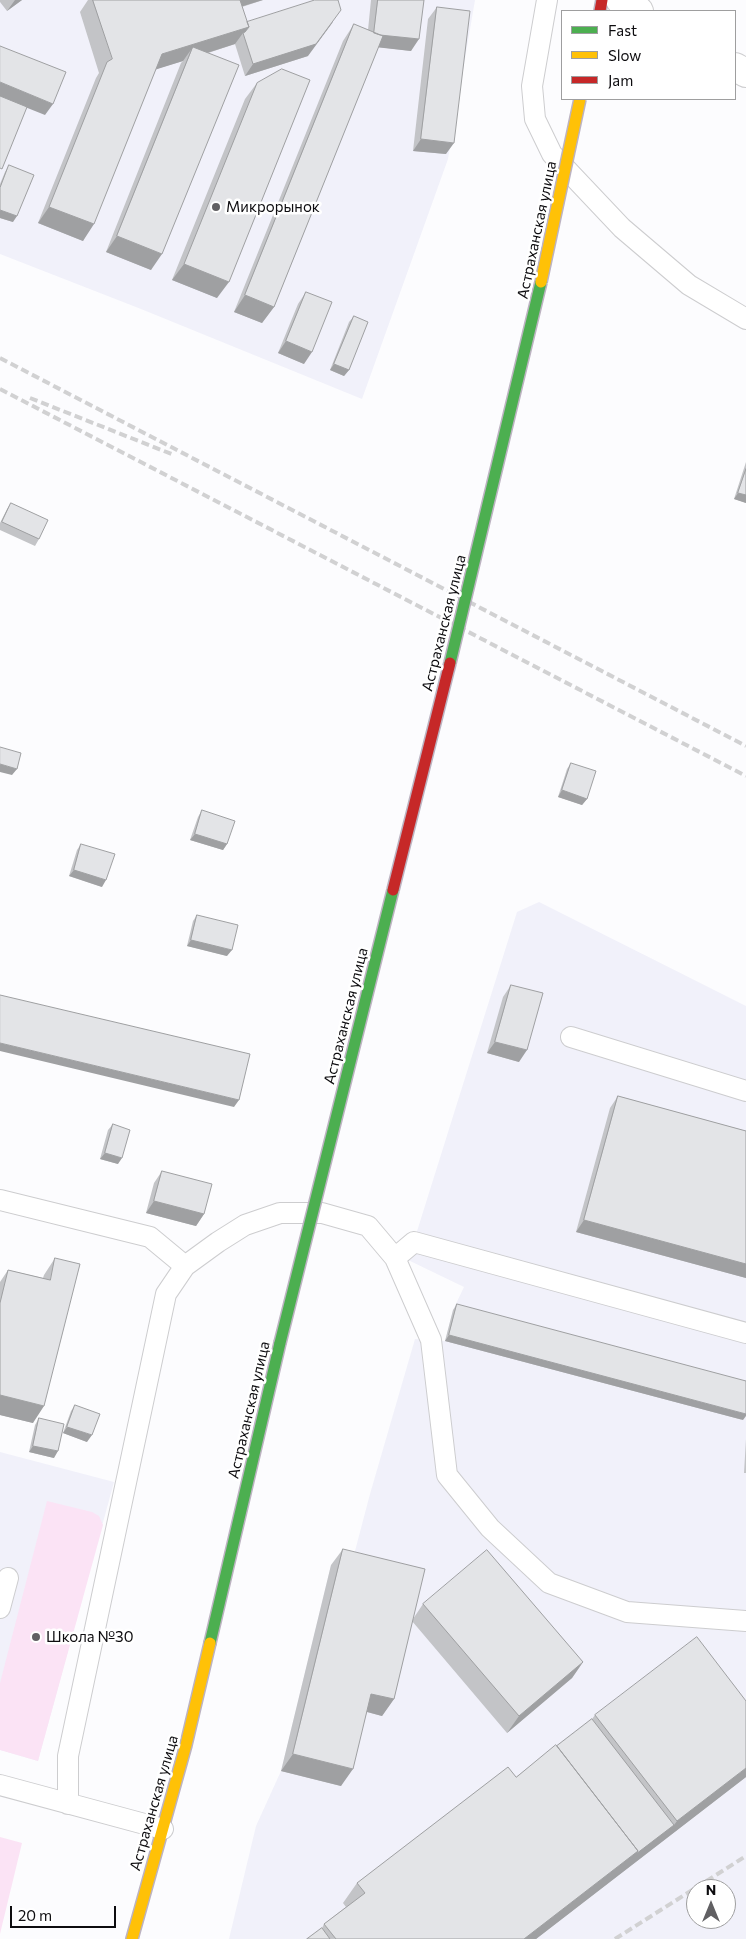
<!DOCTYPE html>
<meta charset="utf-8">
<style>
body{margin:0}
#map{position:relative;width:746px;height:1939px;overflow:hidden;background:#fcfcfe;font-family:Commissioner,sans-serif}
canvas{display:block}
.legend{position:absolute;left:561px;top:10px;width:175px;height:90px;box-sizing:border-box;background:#fff;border:1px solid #9e9e9f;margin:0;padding:6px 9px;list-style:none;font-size:15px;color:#0d0c0f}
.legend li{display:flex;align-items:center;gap:10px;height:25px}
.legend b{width:25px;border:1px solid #9e9e9f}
.north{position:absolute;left:686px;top:1879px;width:50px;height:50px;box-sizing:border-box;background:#fff;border:1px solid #9e9e9f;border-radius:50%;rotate:0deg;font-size:14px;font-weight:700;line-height:20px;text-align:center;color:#0d0c0f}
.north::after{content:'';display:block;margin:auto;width:18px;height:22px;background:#616063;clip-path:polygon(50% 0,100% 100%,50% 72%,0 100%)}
.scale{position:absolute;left:10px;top:1906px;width:106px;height:22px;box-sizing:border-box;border:2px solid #0d0c0f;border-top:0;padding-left:6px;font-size:15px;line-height:18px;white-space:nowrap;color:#0d0c0f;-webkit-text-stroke:4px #fff;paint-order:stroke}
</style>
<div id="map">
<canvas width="746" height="1939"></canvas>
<ul class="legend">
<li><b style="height:6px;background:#4caf50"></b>Fast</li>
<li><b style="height:6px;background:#ffc107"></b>Slow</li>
<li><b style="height:6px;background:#c62828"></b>Jam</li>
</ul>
<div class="north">N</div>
<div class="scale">20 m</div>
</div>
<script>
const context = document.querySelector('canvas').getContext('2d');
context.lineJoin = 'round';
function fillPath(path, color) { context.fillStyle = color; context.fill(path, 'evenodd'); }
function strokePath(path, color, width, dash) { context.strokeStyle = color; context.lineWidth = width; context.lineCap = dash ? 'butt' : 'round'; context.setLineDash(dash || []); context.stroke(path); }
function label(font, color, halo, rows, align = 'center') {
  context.font = font + ' Commissioner,sans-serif'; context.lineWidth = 5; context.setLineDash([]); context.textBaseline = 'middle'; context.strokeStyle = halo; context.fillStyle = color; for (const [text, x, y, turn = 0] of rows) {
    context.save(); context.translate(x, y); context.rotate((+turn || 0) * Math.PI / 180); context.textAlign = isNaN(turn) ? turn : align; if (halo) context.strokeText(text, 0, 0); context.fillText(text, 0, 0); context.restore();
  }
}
const built = new Path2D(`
 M 0,0 L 475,0 L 448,159 L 362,399 L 141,309 L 0,254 Z
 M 539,902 L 746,1006 L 746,1939 L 229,1939 L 256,1826 L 281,1771 L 331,1565 L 350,1570 L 370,1494 L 415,1339 L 445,1341 L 453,1310 L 464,1287 L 408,1260 L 517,912 ZM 696,1889 L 726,1889 L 726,1919 L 696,1919 Z
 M 0,1452 L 114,1482 L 38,1761 L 0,1750 Z`);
const green = new Path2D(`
 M 47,1501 L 92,1512 L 99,1516 L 103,1525 L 38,1761 L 0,1750 L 0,1683 Z
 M 0,1837 L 22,1843 L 0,1934 Z`);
const lane = new Path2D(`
 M 547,0 L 532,86 L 535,119 L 552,154 L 622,228 L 689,285 L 746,319
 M 571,1037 L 746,1091
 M 0,1200 L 150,1237 L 185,1266
 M 395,1258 L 414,1242 L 746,1333
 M 0,1608 L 8,1578
 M 0,1785 L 163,1829
 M 68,1804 L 68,1756 L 166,1294 L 185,1266 L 218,1242 L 245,1225 L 280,1213 L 322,1213 L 368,1226 L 395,1258 L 431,1340 L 447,1475 L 490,1528 L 549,1583 L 627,1612 L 746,1621`);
const street = new Path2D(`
 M 620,0 L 639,11
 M 735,67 L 746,73`);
const fast = new Path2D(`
 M 210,1643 L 280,1343`);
const slow = new Path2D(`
 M 132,1939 L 186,1745 L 210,1643`);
const jam = new Path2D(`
 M 600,11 L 602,0`);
const rail = new Path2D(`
 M 0,358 L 746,746
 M 0,389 L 746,776
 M 30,398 L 174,455
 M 615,1939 L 746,1856`);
const fastBridge = new Path2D(`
 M 450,663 L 541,282
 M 280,1343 L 393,890`);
const slowBridge = new Path2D(`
 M 541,282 L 580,99`);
const jamBridge = new Path2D(`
 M 393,890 L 450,663`);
const wall = new Path2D(`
 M 0,0 L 22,0 L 7,11 L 0,2 Z
 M 88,0 L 263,0 L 242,7 L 247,22 L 308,56 L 245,76 L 235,44 L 208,53 L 151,270 L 106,252 L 181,63 L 183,61 L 156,69 L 83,241 L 38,223 L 96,78 L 99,73 L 80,12 Z
 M 371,0 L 424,0 L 411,51 L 378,47 L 274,307 L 262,323 L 234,312 L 343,41 L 354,24 L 368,30 Z
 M 437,7 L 446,154 L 413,151 L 428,19 Z
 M 257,83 L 217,298 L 172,280 L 245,99 Z
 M 9,165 L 13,222 L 0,218 L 0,184 L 5,172 Z
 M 306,292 L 304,364 L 278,353 L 298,304 Z
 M 354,316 L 349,370 L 344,376 L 330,370 L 349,322 Z
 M 746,462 L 746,503 L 734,499 Z
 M 11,503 L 39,539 L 35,546 L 0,530 L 0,523 L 7,509 Z
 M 571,763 L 587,799 L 582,805 L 558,797 L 567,769 Z
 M 202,810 L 227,844 L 223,850 L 190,840 L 198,817 Z
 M 81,844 L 102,887 L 69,876 L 77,850 Z
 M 197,915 L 227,956 L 187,946 L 193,921 Z
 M 511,985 L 519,1062 L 487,1053 L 503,997 Z
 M 618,1096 L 746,1131 L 746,1278 L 576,1232 L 610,1108 Z
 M 113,1124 L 118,1164 L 100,1159 L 108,1130 Z
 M 162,1171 L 204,1214 L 196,1226 L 146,1213 L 154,1183 Z
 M 55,1258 L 33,1423 L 0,1415 L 0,1282 L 8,1270 L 43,1278 L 44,1275 Z
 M 457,1304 L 743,1420 L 445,1341 L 453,1310 Z
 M 75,1405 L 87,1442 L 63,1433 L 71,1411 Z
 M 39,1418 L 54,1458 L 29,1452 L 35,1425 Z
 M 746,1439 L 746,1473 L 744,1473 Z
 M 343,1549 L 413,1619 L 423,1604 L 583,1662 L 572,1678 L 507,1733 L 412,1621 L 394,1699 L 382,1716 L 367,1712 L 341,1786 L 281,1771 L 331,1565 Z
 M 595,1715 L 746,1777 L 536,1939 L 307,1939 L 322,1928 L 324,1924 L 346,1907 L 343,1903 L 357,1883 L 516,1777 L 557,1746 L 592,1719 Z`);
const shadedWall = new Path2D(`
 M 15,0 L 22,0 L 7,11 Z
 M 235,0 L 263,0 L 227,11 Z
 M 333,22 L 308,56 L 245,76 L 253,64 Z
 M 249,27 L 244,34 L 243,33 L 235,44 L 188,59 L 193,47 L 183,61 L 151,71 L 162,54 Z
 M 374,34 L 419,39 L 411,51 L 366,46 Z
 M 0,82 L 53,104 L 45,115 L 0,97 Z
 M 421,139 L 454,143 L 446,154 L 413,151 Z
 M 49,207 L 94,224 L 83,241 L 38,223 Z
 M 0,210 L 17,216 L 13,222 L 0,218 Z
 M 117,236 L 162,254 L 151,270 L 106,252 Z
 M 184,264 L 229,282 L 217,298 L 172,280 Z
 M 245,295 L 274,307 L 262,323 L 234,312 Z
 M 286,341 L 312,352 L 304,364 L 278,353 Z
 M 334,364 L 349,370 L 344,376 L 330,370 Z
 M 738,493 L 746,495 L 746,503 L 734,499 Z
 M 0,764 L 17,769 L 12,775 L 0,772 Z
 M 562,790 L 587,799 L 582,805 L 558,797 Z
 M 195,834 L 227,844 L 223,850 L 190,840 Z
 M 74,870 L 106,880 L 102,887 L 69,876 Z
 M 191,940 L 232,950 L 227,956 L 187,946 Z
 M 495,1042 L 527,1050 L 519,1062 L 487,1053 Z
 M 0,1043 L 239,1100 L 234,1107 L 0,1051 Z
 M 105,1153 L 122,1158 L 118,1164 L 100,1159 Z
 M 154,1201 L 204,1214 L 196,1226 L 146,1213 Z
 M 584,1220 L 746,1264 L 746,1278 L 576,1232 Z
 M 449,1335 L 746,1414 L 746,1416 L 743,1420 L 445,1341 Z
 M 0,1395 L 44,1406 L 33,1423 L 0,1415 Z
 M 67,1427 L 92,1435 L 87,1442 L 63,1433 Z
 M 33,1446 L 58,1451 L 54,1458 L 29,1452 Z
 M 583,1662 L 572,1678 L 507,1733 L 519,1716 Z
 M 371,1694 L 394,1699 L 382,1716 L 360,1710 Z
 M 293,1754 L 353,1769 L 341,1786 L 281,1771 Z
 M 746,1768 L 746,1777 L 536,1939 L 524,1939 L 638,1851 L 674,1825 L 677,1821 Z`);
const building = new Path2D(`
 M 93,0 L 240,0 L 249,27 L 162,54 L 94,224 L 49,207 L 107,62 L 112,59 Z
 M 315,0 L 338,0 L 341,10 L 316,44 L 253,64 L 243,33 L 245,32 L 249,27 L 247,22 Z
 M 378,0 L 424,0 L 419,39 L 380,35 L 374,33 Z
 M 437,7 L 470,11 L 454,143 L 421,139 Z
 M 354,24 L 383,36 L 274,307 L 245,295 Z
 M 0,46 L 66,72 L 53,104 L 0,82 Z
 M 193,47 L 239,65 L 162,254 L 117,236 Z
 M 282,69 L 310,80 L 229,282 L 184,264 L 257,83 Z
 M 0,96 L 27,107 L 2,169 L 0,168 Z
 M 9,165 L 34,175 L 17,216 L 0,210 L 0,188 Z
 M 306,292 L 332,302 L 312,352 L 286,341 Z
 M 354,316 L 368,322 L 349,370 L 334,364 Z
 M 746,469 L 746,495 L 738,493 Z
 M 11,503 L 48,520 L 39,539 L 2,522 Z
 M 0,747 L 21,753 L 17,769 L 0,764 Z
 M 571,763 L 596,771 L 587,799 L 562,790 Z
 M 202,810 L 235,821 L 227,844 L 195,834 Z
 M 81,844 L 115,854 L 106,880 L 74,870 Z
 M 197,915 L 238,925 L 232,950 L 191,940 Z
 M 511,985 L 543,993 L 527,1050 L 495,1042 Z
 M 0,995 L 250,1054 L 239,1100 L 0,1043 Z
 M 618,1096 L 746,1131 L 746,1264 L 584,1220 Z
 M 113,1124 L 130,1130 L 122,1158 L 105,1153 Z
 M 162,1171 L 212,1184 L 204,1214 L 154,1201 Z
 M 55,1258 L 80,1264 L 44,1406 L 0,1395 L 0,1303 L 8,1270 L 50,1280 Z
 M 457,1304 L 746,1381 L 746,1414 L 449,1335 Z
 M 75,1405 L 100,1414 L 92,1435 L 67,1427 Z
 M 39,1418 L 64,1424 L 58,1451 L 33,1446 Z
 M 343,1549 L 425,1569 L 394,1699 L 371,1694 L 353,1769 L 293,1754 Z
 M 487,1550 L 583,1662 L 519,1716 L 423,1604 Z
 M 697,1637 L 746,1701 L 746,1768 L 677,1821 L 595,1715 Z
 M 592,1719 L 674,1825 L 636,1854 L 638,1851 L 557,1746 Z
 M 556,1745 L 638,1851 L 524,1939 L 336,1939 L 324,1924 L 365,1893 L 357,1883 L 508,1767 L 516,1777 Z
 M 322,1928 L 330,1939 L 307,1939 Z`);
const markers = [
 [216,207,5,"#616063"],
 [36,1637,5,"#616063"]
];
const poiNames = [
 ["Микрорынок",226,207],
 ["Школа №30",46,1637]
];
const streetNames = [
 ["Астраханская улица",537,230,-78],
 ["Астраханская улица",444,623,-76],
 ["Астраханская улица",346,1016,-76],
 ["Астраханская улица",249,1410,-77],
 ["Астраханская улица",154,1803,-74]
];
fillPath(built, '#f1f1fa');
fillPath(green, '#fbe3f5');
strokePath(lane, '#cdcdcf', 22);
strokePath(street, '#cdcdcf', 30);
strokePath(fast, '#bcb3c1', 14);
strokePath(slow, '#bcb3c1', 14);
strokePath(jam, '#bcb3c1', 14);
strokePath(lane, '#fff', 20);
strokePath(street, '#fff', 28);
strokePath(fast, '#4caf50', 11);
strokePath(slow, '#ffc107', 11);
strokePath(jam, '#c62828', 11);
strokePath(rail, '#d1d1d2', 4, [8, 4]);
strokePath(fastBridge, '#bcb3c1', 14, []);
strokePath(slowBridge, '#bcb3c1', 14, []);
strokePath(jamBridge, '#bcb3c1', 14, []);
strokePath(fastBridge, '#4caf50', 11);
strokePath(slowBridge, '#ffc107', 11);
strokePath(jamBridge, '#c62828', 11);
fillPath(wall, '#c3c4c7');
fillPath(shadedWall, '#9fa0a2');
fillPath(building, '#e3e4e7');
strokePath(building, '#9fa0a2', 1);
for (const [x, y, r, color] of markers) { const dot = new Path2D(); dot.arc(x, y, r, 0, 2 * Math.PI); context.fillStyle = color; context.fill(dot); strokePath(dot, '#fff', 2); }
label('15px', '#0d0c0f', '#fff', poiNames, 'left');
label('15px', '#0d0c0f', '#fff', streetNames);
</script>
